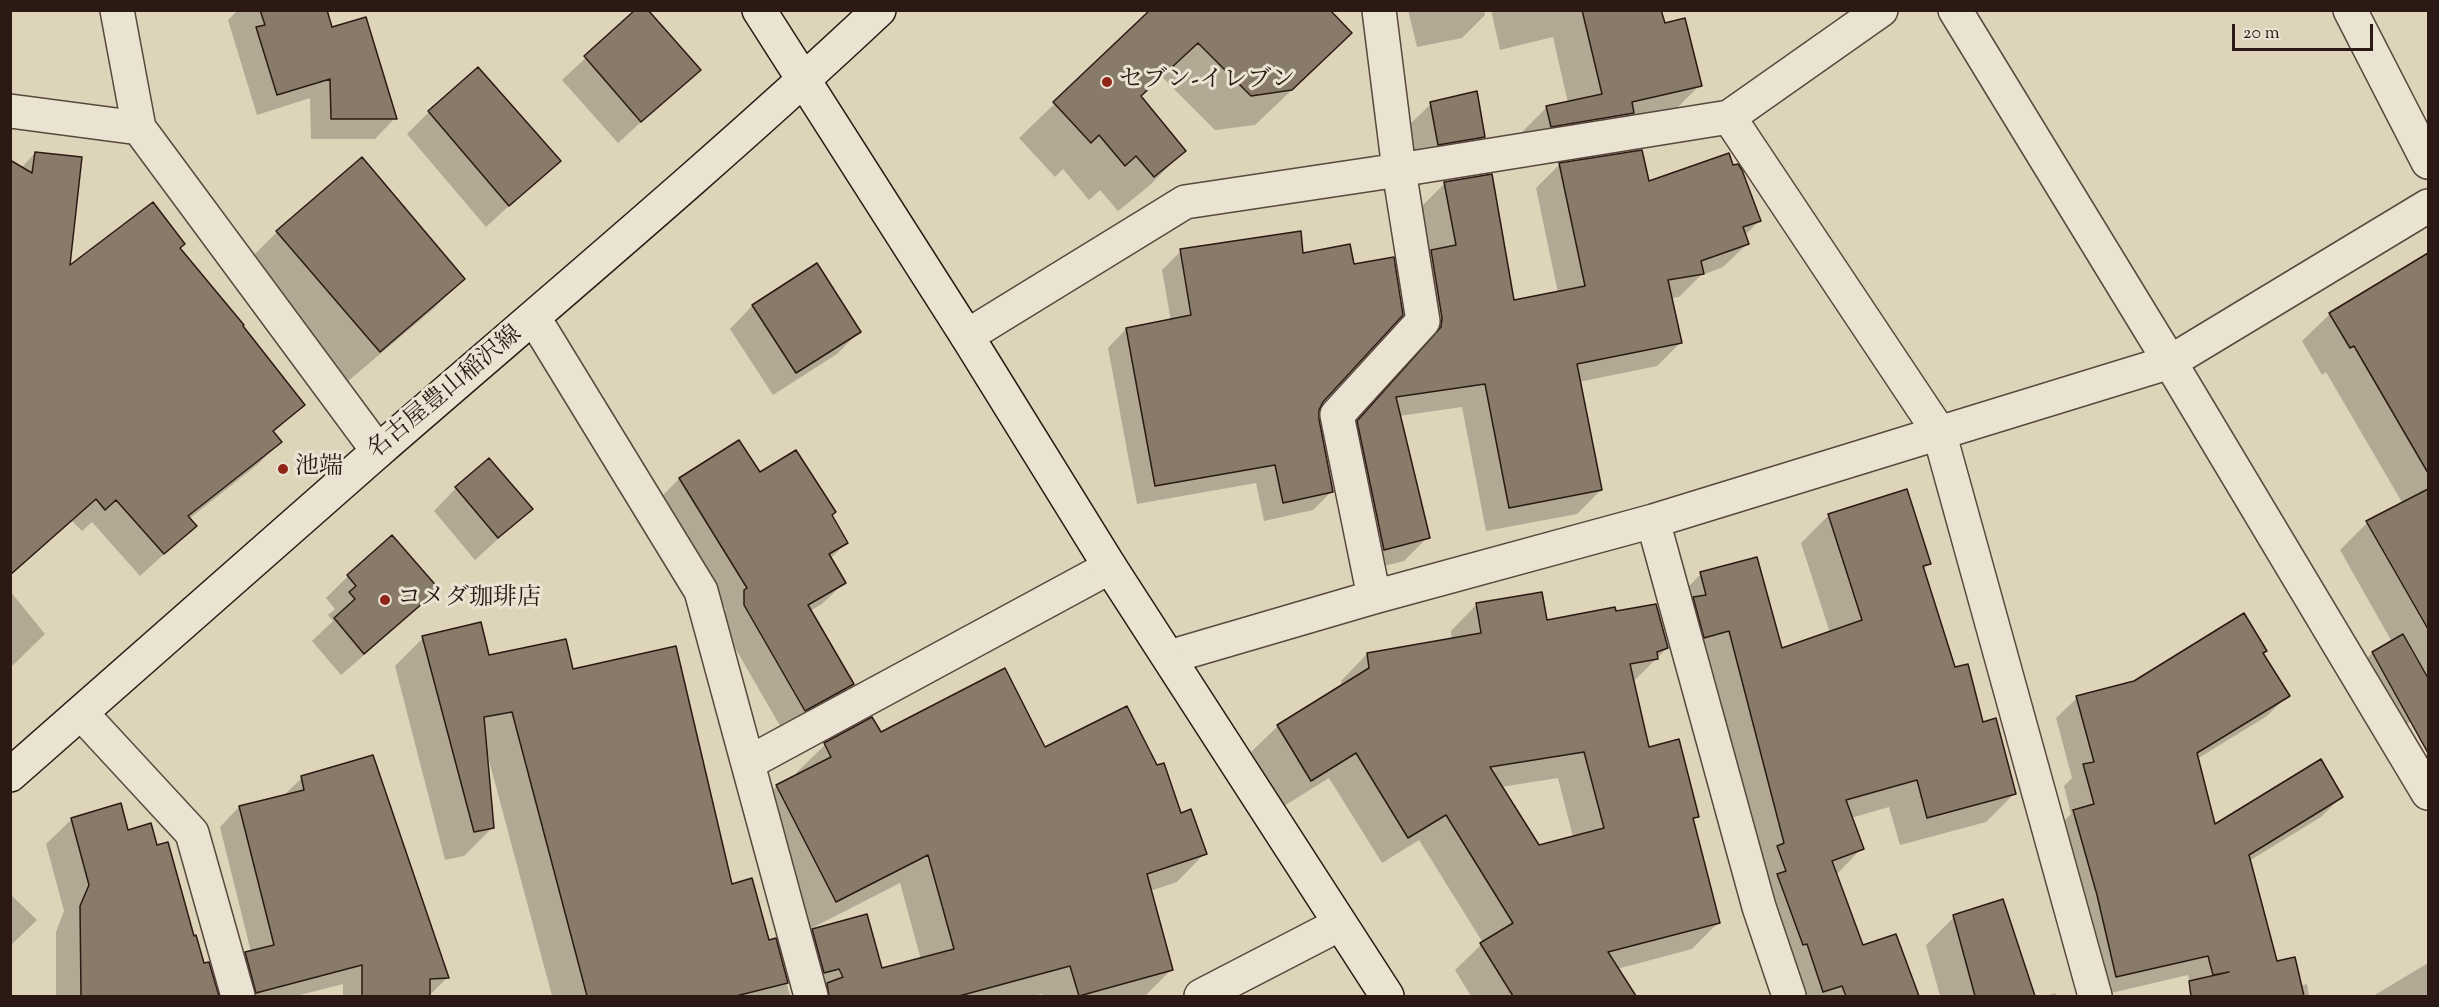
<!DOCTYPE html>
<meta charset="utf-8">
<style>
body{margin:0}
#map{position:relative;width:2439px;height:1007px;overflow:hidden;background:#ded4ba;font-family:"Sorts Mill Goudy",serif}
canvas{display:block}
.frame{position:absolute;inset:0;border:12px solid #2b1a13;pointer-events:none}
.scale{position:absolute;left:2232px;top:24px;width:141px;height:27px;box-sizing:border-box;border:3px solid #2b1a13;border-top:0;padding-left:8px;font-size:18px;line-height:21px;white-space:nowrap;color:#2b1a13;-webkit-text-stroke:4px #eae3d2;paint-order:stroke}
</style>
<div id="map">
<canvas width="2439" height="1007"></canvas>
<div class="frame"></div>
<div class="scale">20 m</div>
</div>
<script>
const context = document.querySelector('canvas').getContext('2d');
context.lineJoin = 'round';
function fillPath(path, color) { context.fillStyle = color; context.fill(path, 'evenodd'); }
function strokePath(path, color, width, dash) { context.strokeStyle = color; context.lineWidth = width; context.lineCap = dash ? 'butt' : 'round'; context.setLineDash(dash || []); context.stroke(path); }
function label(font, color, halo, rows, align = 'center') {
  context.font = font + ' "Sorts Mill Goudy","Noto Serif JP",serif'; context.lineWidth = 6; context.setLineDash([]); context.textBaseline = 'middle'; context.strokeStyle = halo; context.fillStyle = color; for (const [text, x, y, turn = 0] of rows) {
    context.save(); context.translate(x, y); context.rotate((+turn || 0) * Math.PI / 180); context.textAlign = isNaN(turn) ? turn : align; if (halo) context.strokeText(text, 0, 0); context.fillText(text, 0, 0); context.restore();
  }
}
const shadow = new Path2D(`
 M 238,10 L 325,10 L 331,29 L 395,118 L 375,139 L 311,139 L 310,98 L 257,115 L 228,20 Z
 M 637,10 L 698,70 L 618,143 L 562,80 Z
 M 1408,10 L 1484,10 L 1485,15 L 1462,38 L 1417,47 Z
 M 1491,10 L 1660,10 L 1663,25 L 1700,85 L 1671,114 L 1518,136 L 1547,107 L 1568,103 L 1553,37 L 1500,50 Z
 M 1151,11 L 1315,68 L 1255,125 L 1215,130 L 1162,77 L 1140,97 L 1184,151 L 1149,186 L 1118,211 L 1100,190 L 1089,200 L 1063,169 L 1055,177 L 1019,138 Z
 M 1431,104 L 1484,137 L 1461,159 L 1416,166 L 1408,126 Z
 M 429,112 L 558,161 L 486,227 L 407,134 Z
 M 1641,152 L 1648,183 L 1759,221 L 1744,236 L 1747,244 L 1723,267 L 1700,276 L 1679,297 L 1671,298 L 1680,343 L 1657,366 L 1579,382 L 1601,490 L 1577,514 L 1486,531 L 1462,407 L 1399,416 L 1428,537 L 1404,561 L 1361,572 L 1334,446 L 1418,352 L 1418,343 L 1408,275 L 1430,253 L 1421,207 L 1445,183 L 1513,301 L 1558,293 L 1536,188 L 1559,165 Z
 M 35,153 L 68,269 L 178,248 L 303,405 L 273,433 L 280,442 L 257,465 L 189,519 L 195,526 L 140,576 L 92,522 L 82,531 L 72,521 L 10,576 L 10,161 L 21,168 Z
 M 362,159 L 463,279 L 432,310 L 347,382 L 245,264 L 277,232 Z
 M 1181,251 L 1322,401 L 1318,409 L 1317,419 L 1332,491 L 1313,510 L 1264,521 L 1256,483 L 1137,504 L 1108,348 L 1126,329 L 1171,321 L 1162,270 Z
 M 2426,257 L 2428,261 L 2428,712 L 2378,740 L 2345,681 L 2372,653 L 2392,642 L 2340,550 L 2367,523 L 2403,504 L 2326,372 L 2322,375 L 2302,341 L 2330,314 Z
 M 817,265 L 859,332 L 837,354 L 773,395 L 730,329 L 752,306 Z
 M 739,442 L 760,474 L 830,516 L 846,543 L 830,559 L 844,583 L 822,604 L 810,611 L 852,684 L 831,705 L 783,731 L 723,627 L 723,613 L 726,610 L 658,500 L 679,479 Z
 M 456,488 L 531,509 L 475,560 L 434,511 Z
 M 1829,515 L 1929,564 L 1923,570 L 1954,669 L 1982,723 L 2014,794 L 1986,822 L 1900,845 L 1889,807 L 1851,818 L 1862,848 L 1836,875 L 1862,947 L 1895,936 L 1918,996 L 1788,996 L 1673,602 L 1701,574 L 1781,650 L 1830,633 L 1801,543 Z
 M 348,576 L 437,589 L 415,611 L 341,675 L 312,641 L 333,621 L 328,615 L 335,609 L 326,598 Z
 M 10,591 L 45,634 L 10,668 Z
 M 1477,604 L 1545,622 L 1615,613 L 1667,648 L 1633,682 L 1648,749 L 1697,817 L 1693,821 L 1718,923 L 1692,949 L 1617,969 L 1635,996 L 1471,996 L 1455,970 L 1483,943 L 1419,840 L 1382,863 L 1329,778 L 1284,806 L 1251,752 L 1278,726 L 1342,686 L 1341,681 L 1367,654 L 1452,640 L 1451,631 ZM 1558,778 L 1573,837 L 1539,846 L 1501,787 Z
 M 423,638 L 488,657 L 572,671 L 731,886 L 768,942 L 775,940 L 790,996 L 552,996 L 487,753 L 486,753 L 492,828 L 464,856 L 445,860 L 395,666 Z
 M 2262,654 L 2288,695 L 2267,716 L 2197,759 L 2214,826 L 2342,796 L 2321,817 L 2249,861 L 2276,963 L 2300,986 L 2307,984 L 2309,996 L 2193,996 L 2188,975 L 2098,996 L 2053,832 L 2071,814 L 2064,786 L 2072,778 L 2056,718 L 2077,698 Z
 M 872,719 L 880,734 L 1044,749 L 1180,815 L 1205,853 L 1177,882 L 1150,891 L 1172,969 L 1145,996 L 1043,996 L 1042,994 L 1031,996 L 795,996 L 785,958 L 813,930 L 881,970 L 921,960 L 900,883 L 808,930 L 749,814 L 777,786 L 798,776 L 796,773 L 825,745 Z
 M 302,778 L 448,977 L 429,996 L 343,996 L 343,984 L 296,996 L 233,996 L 226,974 L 246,954 L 251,952 L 220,827 L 239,807 L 283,796 Z
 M 72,819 L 127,831 L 156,847 L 203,965 L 208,964 L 217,996 L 56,996 L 56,932 L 64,911 L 46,844 Z
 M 10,894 L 37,920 L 10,946 Z
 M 2002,901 L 2034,996 L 1940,996 L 1926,945 L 1954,917 Z
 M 2428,963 L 2428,996 L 2373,996 Z
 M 2055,993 L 2057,996 L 2046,996 Z`);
const building = new Path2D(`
 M 260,10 L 327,10 L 332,27 L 366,17 L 397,119 L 331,119 L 330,79 L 277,95 L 256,27 L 265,25 Z
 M 635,10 L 648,10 L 701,70 L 641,122 L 584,56 Z
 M 1150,10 L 1330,10 L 1352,33 L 1292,90 L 1251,96 L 1198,43 L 1141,96 L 1186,151 L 1154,177 L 1136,156 L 1125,166 L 1099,135 L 1091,143 L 1053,102 Z
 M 1582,10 L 1661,10 L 1665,23 L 1685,18 L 1702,86 L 1632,102 L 1634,113 L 1551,127 L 1546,106 L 1602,94 Z
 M 478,67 L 561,161 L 509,206 L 428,111 Z
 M 1477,91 L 1485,137 L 1438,145 L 1430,102 Z
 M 1642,150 L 1649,181 L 1729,153 L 1733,165 L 1738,164 L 1742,170 L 1761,221 L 1743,227 L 1749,244 L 1701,261 L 1704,274 L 1668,280 L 1682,343 L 1577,364 L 1602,490 L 1509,508 L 1485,384 L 1396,397 L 1430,538 L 1384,550 L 1357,421 L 1441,327 L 1442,318 L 1431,250 L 1456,245 L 1444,182 L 1492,174 L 1514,300 L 1585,286 L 1559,163 Z
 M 35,152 L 82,157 L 70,265 L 153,202 L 185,244 L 180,248 L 244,325 L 243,326 L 305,405 L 273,431 L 282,442 L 188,516 L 197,526 L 164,554 L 116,500 L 105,510 L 96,499 L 10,575 L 10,160 L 32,173 Z
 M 362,157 L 465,279 L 380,352 L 276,231 Z
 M 1301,231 L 1303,253 L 1350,244 L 1354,264 L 1394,257 L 1403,315 L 1323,402 L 1319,410 L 1319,419 L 1333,492 L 1283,503 L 1275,465 L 1155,486 L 1126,328 L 1191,315 L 1180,249 Z
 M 2428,253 L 2428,473 L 2354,346 L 2350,348 L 2329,313 Z
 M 817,263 L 861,332 L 796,373 L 752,305 Z
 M 739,440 L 760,472 L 796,450 L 836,512 L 832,515 L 848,543 L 829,554 L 846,583 L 808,605 L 854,684 L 805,711 L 744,605 L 744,590 L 747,588 L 679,478 Z
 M 489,458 L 533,509 L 498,538 L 455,487 Z
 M 1907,489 L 1931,564 L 1923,566 L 1955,667 L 1968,664 L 1983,722 L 1996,718 L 2016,794 L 1927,818 L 1917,780 L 1846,800 L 1864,849 L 1832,861 L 1863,945 L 1896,934 L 1919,996 L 1846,996 L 1842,986 L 1823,992 L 1807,944 L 1803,945 L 1777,874 L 1786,871 L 1777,846 L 1784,843 L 1729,631 L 1704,638 L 1693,597 L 1706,595 L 1700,572 L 1757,557 L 1782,648 L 1862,620 L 1828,514 Z
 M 2428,489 L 2428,629 L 2366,521 Z
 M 392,535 L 439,589 L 364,654 L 334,618 L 355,599 L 349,592 L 356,586 L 347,575 Z
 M 1542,592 L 1547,620 L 1615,607 L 1616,611 L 1656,604 L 1668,648 L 1657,652 L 1658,659 L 1630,664 L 1649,747 L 1679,739 L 1699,817 L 1693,818 L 1720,923 L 1608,952 L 1636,996 L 1513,996 L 1480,943 L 1513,923 L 1446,815 L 1408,838 L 1356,753 L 1311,781 L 1277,725 L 1369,668 L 1367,653 L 1481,633 L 1476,603 ZM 1584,752 L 1604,828 L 1539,845 L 1490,767 Z
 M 2244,613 L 2267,651 L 2263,653 L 2290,696 L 2197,753 L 2215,824 L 2321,759 L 2343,797 L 2249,855 L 2277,961 L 2295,957 L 2304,996 L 2191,996 L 2189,981 L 2229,972 L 2213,975 L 2208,956 L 2116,977 L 2097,895 L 2073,810 L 2094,804 L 2083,764 L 2094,762 L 2076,696 L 2134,681 Z
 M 481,622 L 489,655 L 566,639 L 573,669 L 676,646 L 732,884 L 752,878 L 769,940 L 776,938 L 788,983 L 736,996 L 587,996 L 512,712 L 484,717 L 494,828 L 474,832 L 422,636 Z
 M 2403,634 L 2428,678 L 2428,753 L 2372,652 Z
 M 1005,668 L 1045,747 L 1127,706 L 1157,765 L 1164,763 L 1181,813 L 1191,809 L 1207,854 L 1147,874 L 1173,970 L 1079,996 L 1070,966 L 959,996 L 829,996 L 827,983 L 843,977 L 839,969 L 824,973 L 812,929 L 867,914 L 882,968 L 954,949 L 928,855 L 836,902 L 776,785 L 831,757 L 824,743 L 872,717 L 881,732 Z
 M 373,755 L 449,978 L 430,979 L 430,996 L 362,996 L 362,965 L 256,993 L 245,952 L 274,945 L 239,806 L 304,790 L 301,776 Z
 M 121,803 L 128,830 L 151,823 L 157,845 L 168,842 L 194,936 L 196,935 L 204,963 L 209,962 L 219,996 L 81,996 L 80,906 L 89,885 L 71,818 Z
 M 2003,899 L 2035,996 L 1975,996 L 1953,915 Z`);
const street = new Path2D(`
 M 117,10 L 139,128 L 378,451
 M 1955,10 L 2170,362 L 2428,793
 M 2350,10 L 2428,162
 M 10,111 L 139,128
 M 1729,117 L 1939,432 L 2095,996
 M 534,318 L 701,591 L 811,996
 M 967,336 L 1185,202 L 1399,170 L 1729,117 L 1881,10
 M 1653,521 L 1759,907 L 1789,996
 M 1374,597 L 1337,415 L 1423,321 L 1399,170 L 1379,10
 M 1169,657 L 1374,597 L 1653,521 L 2170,362 L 2428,206
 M 81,713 L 192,833 L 238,996
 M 748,763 L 1110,567
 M 1201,996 L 1340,924`);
const secondary = new Path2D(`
 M 759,10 L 967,336 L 1110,567 L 1387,996
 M 10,775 C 132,667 254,559 377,452 C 545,306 716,163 879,10`);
const markers = [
 [1107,82,6,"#8f2418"],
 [283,469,6,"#8f2418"],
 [385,600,6,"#8f2418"]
];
const poiNames = [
 ["セブン-イレブン",1119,82],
 ["池端",295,469],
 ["コメダ珈琲店",397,600]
];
const streetNames = [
 ["名古屋豊山稲沢線",446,394,-40]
];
fillPath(shadow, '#0003');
fillPath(building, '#887b6a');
strokePath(building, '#2b1a13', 1.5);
strokePath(street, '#58483d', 36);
strokePath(secondary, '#2b1a13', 36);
strokePath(street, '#eae3d2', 33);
strokePath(secondary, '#eae3d2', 33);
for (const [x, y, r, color] of markers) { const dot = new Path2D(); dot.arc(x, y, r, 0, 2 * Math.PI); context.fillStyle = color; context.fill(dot); strokePath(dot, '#eae3d2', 2); }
label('24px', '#2b1a13', '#eae3d2', poiNames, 'left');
label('24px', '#2b1a13', '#eae3d2', streetNames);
</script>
